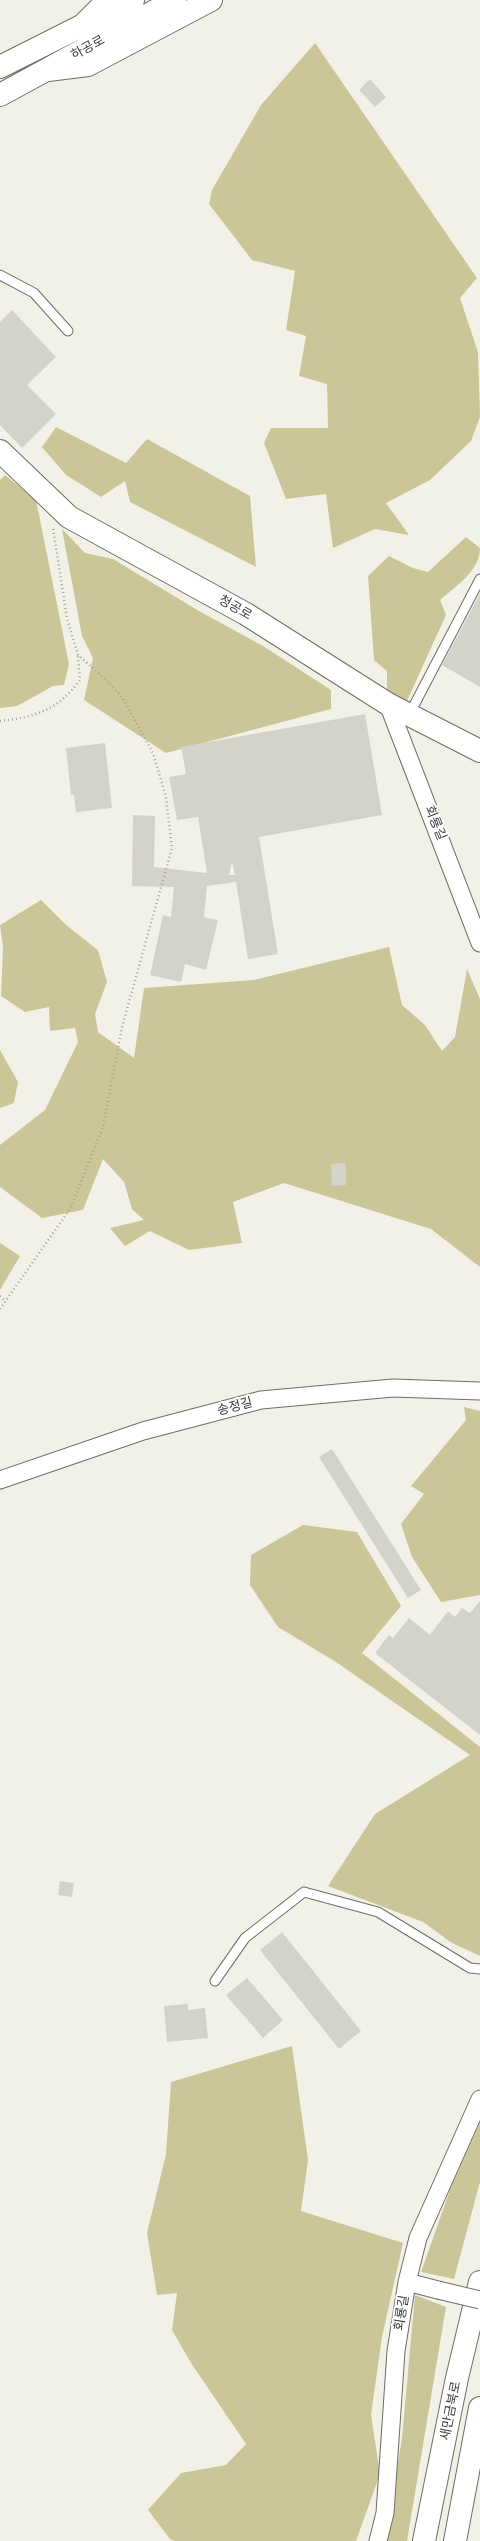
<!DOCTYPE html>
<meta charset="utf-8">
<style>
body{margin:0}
canvas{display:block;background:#f2f1e7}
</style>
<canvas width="480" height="2541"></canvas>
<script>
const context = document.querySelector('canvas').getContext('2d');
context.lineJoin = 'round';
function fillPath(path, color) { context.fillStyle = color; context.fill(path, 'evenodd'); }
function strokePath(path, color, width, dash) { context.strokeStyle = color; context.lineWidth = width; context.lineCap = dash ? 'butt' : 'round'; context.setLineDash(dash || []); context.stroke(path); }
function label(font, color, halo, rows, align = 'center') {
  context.font = font + ' Helvetica,"Noto Sans KR",sans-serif'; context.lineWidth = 4; context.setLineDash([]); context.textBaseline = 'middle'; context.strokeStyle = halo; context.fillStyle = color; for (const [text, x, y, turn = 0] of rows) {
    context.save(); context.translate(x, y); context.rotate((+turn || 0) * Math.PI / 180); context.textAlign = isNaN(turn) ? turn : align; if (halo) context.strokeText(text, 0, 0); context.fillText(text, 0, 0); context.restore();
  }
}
const green = new Path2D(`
 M 315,43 L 477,278 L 460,298 L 478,352 L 480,417 L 471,441 L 430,480 L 386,503 L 409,535 L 375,529 L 333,548 L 326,494 L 286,499 L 264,443 L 271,428 L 328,428 L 327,384 L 299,376 L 306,336 L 286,330 L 295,271 L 252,260 L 209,204 L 212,190 L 261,105 Z
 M 56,427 L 126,463 L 147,439 L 250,496 L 256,567 L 130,502 L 125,481 L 101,497 L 66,475 L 42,447 Z
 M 5,475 L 36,500 L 69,664 L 64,685 L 53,686 L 17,706 L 0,708 L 0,480 Z
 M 62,529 L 85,553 L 113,559 L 199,611 L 263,646 L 331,690 L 331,709 L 166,753 L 84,700 L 93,658 L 82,636 Z
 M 466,537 L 480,548 C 480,571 456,586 440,600 L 446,615 L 406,703 L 387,690 L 387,671 L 374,660 L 368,576 L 389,556 L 413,568 L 428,572 Z
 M 41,900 L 66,925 L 98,950 L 107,982 L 95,1014 L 98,1032 L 134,1058 L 144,988 L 254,980 L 389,947 L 402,1005 L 425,1025 L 442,1051 L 455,1037 L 467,969 L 480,999 L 480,1267 L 431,1229 L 284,1183 L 233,1202 L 242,1243 L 189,1250 L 150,1231 L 125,1246 L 110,1228 L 144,1220 L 132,1209 L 124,1182 L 103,1159 L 83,1210 L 42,1218 L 0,1187 L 0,1145 L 45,1110 L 78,1042 L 75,1028 L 50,1031 L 49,1007 L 25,1012 L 1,996 L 3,947 L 0,925 Z
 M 0,1050 L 18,1082 L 14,1103 L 0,1108 Z
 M 0,1243 L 20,1256 L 0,1290 Z
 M 464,1407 L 480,1411 L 480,1595 L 441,1602 L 412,1557 L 401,1524 L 424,1494 L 411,1486 L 466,1420 Z
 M 303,1525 L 357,1532 L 401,1606 L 362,1653 L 480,1747 L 480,1956 L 452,1943 L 423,1922 L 328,1886 L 375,1814 L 470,1755 L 336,1662 L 278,1627 L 250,1585 L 251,1555 Z
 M 292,2046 L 308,2160 L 301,2211 L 403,2243 L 382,2337 L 371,2415 L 380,2474 L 356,2541 L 175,2541 L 170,2539 L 148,2510 L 181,2473 L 226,2465 L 246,2444 L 191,2363 L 172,2330 L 177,2293 L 157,2295 L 147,2233 L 166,2154 L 171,2082 Z
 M 480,2123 L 480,2182 L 454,2279 L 421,2272 L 450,2190 Z
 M 415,2295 L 446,2307 L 407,2541 L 385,2541 L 402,2438 Z`);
const building = new Path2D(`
 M 370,79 L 386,97 L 375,107 L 359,90 Z
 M 12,310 L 56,357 L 27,385 L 56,414 L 22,448 L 0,425 L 0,322 Z
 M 480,594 L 480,687 L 442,665 Z
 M 365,714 L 382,815 L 259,837 L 278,954 L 248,959 L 236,882 L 207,886 L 204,917 L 218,920 L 206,970 L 185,964 L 181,982 L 150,975 L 163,915 L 171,917 L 174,887 L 132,886 L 133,815 L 155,816 L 154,867 L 207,873 L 198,817 L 177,820 L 169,777 L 186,774 L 181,747 ZM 232,862 L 235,875 L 229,875 Z
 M 105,743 L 112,808 L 76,812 L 74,795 L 71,795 L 66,748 Z
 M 346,1163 L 346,1185 L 332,1186 L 331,1164 Z
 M 332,1449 L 421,1590 L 408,1598 L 319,1457 Z
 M 480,1601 L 480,1735 L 375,1653 L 389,1635 L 393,1638 L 409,1618 L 430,1635 L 448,1611 L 455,1617 L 462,1608 L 470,1613 Z
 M 60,1881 L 74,1883 L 72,1897 L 58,1895 Z
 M 282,1932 L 361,2031 L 339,2049 L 260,1950 Z
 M 247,1978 L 283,2020 L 263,2038 L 226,1995 Z
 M 188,2004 L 188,2010 L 205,2008 L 208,2038 L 167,2042 L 164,2006 Z`);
const path = new Path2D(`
 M 0,721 C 36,717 58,710 80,680 L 78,656
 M 0,1296 L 5,1301
 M 0,1309 L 70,1209 L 103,1127 L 122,1027 L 172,848 L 166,797 L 153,753 L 122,697 L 104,678 L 78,655 L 67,618 L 53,528`);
const service = new Path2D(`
 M 0,275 L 34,293 L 68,331
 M 409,715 L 480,579
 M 215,1981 L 245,1938 L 304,1892 L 378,1912 L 470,1968 L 480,1969`);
const minor = new Path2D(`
 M 388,704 L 480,943
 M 0,1480 L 143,1431 L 261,1400 L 393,1388 L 480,1391
 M 407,2282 L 438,2290
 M 378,2541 L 385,2513 L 396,2351 L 407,2282 L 418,2238 L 480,2099`);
const tertiary = new Path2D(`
 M 0,451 L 69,517 L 246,614 L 388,704 L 480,751`);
const primary = new Path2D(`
 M 0,67 L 133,0
 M 0,95 L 175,0`);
const trunk = new Path2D(`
 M 79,29 L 108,0
 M 48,70 L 88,65 L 211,0
 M 424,2541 L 457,2378 L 480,2282
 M 455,2541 L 480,2408`);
const minorBridge = new Path2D(`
 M 438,2290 L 480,2300`);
const streetNames = [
 ["하공로",88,48,-29],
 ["청공로",235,608,30],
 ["회룡길",435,823,68],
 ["송정길",235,1407,-15],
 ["회룡길",402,2313,-81],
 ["새만금북로",451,2411,-79]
];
fillPath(green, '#cbc698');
fillPath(building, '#d4d3c9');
strokePath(service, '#6f6e65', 11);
strokePath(minor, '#6f6e65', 19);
strokePath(tertiary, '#6f6e65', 24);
strokePath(primary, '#6f6e65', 24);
strokePath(trunk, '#6f6e65', 24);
strokePath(path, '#a4a39c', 2.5, [1, 3]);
strokePath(service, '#fff', 9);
strokePath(minor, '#fff', 17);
strokePath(tertiary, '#fff', 22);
strokePath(primary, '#fff', 22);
strokePath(trunk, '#fff', 22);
strokePath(minorBridge, '#6f6e65', 19, []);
strokePath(minorBridge, '#fff', 17);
label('13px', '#3b3b37', '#fff', streetNames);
</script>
